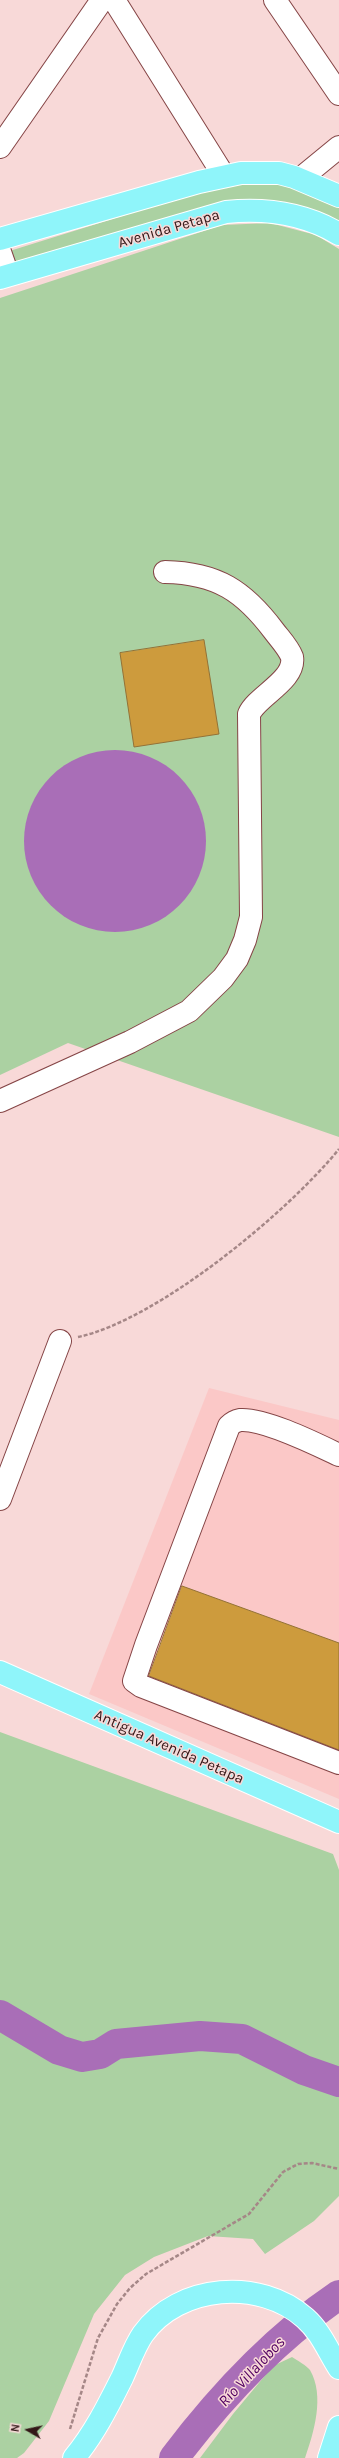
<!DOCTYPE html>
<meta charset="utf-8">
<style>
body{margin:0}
#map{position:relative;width:339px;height:2458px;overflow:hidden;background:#f8d9d8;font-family:Karla,sans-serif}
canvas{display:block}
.north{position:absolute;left:8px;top:2410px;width:40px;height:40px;-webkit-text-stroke:3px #f8d9d8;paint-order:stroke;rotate:279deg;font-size:11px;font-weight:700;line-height:16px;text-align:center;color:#331818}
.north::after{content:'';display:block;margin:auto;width:14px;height:18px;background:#331818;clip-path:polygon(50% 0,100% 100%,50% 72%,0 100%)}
</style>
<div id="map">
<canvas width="339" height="2458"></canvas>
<div class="north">N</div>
</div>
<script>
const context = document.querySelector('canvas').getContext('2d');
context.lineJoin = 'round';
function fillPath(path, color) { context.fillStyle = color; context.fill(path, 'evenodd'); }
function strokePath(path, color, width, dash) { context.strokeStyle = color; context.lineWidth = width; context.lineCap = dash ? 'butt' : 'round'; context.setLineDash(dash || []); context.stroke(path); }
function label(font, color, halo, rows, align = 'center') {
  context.font = font + ' Karla,sans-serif'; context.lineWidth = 3; context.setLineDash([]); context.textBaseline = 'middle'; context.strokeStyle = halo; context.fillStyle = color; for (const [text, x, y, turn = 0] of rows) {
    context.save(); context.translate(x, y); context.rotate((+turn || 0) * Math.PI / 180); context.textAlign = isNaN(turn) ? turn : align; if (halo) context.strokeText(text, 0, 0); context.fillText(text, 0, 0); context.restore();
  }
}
const built = new Path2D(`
 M 209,1388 L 339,1420 L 339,1799 L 89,1694 Z`);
const green = new Path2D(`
 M 251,182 L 280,183 L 339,205 L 339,225 L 288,205 L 0,273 L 0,254 L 212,188 Z
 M 270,223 L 316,235 L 339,249 L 339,1137 L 68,1043 L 0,1075 L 0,298 L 222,225 Z
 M 0,1732 L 333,1854 L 339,1870 L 339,2196 L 314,2221 L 265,2254 L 253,2239 L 208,2236 L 154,2257 L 125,2275 L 94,2314 L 49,2421 L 24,2453 L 17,2458 L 0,2458 Z
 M 292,2357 C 298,2361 306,2365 310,2370 C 325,2396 314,2432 305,2458 L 200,2458 L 233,2414 L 273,2366 Z`);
const water = new Path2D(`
 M24 841a91 91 0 1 1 182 0a91 91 0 1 1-182 0Z`);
const river = new Path2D(`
 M 0,2015 L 59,2050 L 82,2057 L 100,2054 L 116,2044 L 200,2036 L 242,2039 L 304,2070 L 339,2082
 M 174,2458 C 221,2396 275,2338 339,2295`);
const building = new Path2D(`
 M 204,640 L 219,734 L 134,747 L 120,653 Z
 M 182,1586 L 339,1643 L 339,1750 L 149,1676 Z`);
const path = new Path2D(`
 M 78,1337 C 158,1320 288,1212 339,1149
 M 70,2429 L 98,2338 L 117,2304 L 130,2288 L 146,2274 L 249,2214 L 283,2172 L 298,2164 L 312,2163 L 339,2169`);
const minor = new Path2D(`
 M 114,0 L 224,176
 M 275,0 L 339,94
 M 0,147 L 102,0
 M 300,179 L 339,147
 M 0,252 L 8,275
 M 0,1101 L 130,1042 L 189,1011 L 223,978 L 237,959 L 245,940 L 251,917 L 249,714 C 257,696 296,680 292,657 C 288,647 280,639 274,631 C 244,591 217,573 165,572
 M 339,1455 C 316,1444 264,1418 240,1420 C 235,1421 232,1423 229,1426 L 146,1645 L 134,1681 L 141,1686 L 339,1763
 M 0,1499 L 60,1341`);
const major = new Path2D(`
 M 0,239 L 199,182 L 241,173 L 279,173 L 294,177 L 339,196
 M 0,278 L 226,212 C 267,208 304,213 339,234
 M 0,1672 L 339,1822
 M 74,2458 C 94,2434 108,2406 122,2378 C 129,2363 134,2347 143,2334 C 179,2284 260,2278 305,2318 C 321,2332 328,2351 339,2368
 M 329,2458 L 339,2427`);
const streetNames = [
 ["Avenida Petapa",169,229,-16],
 ["Antigua Avenida Petapa",169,1747,24]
];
const waterNames = [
 ["Río Villalobos",252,2372,-47]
];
fillPath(built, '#fbc8c7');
fillPath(green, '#abd1a2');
fillPath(water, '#a96eb7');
strokePath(river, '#a96eb7', 30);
fillPath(building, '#cd9b3d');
strokePath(building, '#937237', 1);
strokePath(minor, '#854546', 24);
strokePath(major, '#fff', 24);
strokePath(path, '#a58787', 2.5, [4, 2]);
strokePath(minor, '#fff', 22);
strokePath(major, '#8ff5fa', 22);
label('15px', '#331818', '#f8d9d8', streetNames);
label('italic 16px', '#510061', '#f8d9d8', waterNames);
</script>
